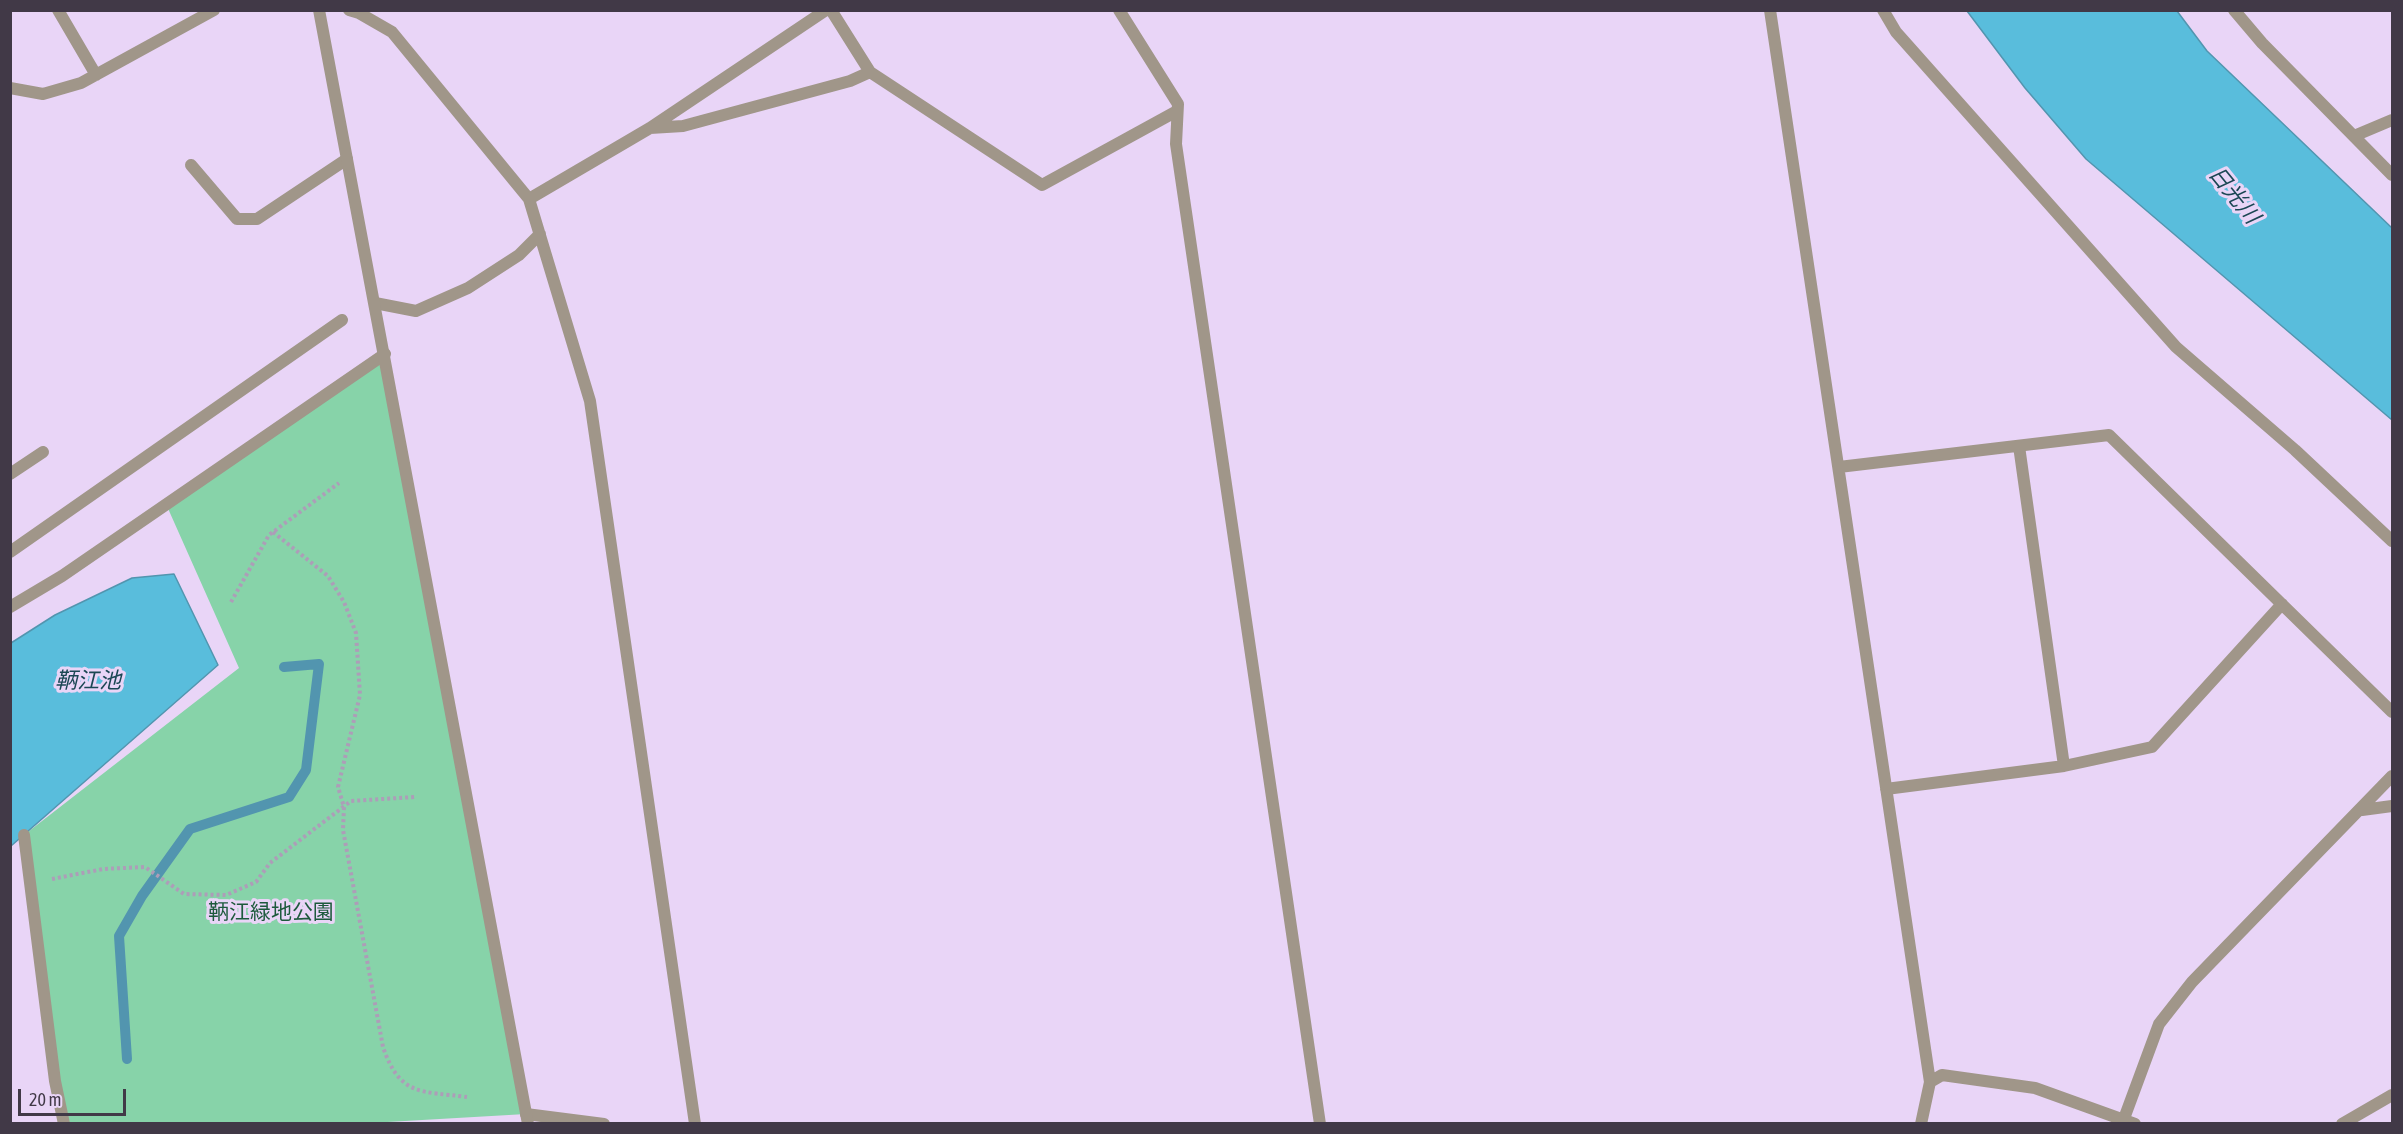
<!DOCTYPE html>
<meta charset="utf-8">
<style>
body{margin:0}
#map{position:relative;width:2403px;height:1134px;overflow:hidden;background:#e9d5f7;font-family:"Asap Condensed",sans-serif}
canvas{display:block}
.frame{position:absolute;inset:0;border:12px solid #413947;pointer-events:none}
.scale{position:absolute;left:18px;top:1089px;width:108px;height:27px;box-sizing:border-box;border:3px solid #413947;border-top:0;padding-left:8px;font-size:18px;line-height:21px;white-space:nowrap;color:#413947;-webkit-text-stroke:4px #e9d5f7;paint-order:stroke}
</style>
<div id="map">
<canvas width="2403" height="1134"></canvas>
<div class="frame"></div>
<div class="scale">20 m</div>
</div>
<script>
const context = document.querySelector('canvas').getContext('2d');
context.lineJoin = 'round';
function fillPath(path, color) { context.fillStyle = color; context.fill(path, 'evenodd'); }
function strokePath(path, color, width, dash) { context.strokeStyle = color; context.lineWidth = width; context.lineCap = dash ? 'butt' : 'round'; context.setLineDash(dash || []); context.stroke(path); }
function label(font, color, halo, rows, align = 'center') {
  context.font = font + ' "Asap Condensed","Noto Sans JP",sans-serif'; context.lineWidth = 6; context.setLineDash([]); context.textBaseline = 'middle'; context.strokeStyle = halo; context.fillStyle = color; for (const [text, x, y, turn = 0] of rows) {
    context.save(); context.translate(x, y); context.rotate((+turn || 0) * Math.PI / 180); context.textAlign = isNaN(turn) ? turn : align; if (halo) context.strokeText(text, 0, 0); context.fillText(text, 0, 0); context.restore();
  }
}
const green = new Path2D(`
 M 385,354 L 526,1114 L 353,1124 L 66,1123 L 24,835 L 239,668 L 166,504 Z`);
const water = new Path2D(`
 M 1967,11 L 2177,11 L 2207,51 L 2392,228 L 2392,420 L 2086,159 L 2025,88 Z
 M 174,574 L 218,665 L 11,846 L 11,643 L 55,615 L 132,578 Z`);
const stream = new Path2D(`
 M 127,1059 L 119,936 L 142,896 L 190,829 L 289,797 L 306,770 L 319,664 L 284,667`);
const path = new Path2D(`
 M 273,532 L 328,576 L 344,602 L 356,633 L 360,695 L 338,787 L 344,807 L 343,830 L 383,1047 C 400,1097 422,1091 467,1097
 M 231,602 L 269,535 L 339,483
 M 52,879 L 103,869 L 145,867 L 184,894 L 226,895 L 256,882 L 270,863 L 351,801 L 415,797`);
const minor = new Path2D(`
 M 58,10 L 96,75
 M 349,10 L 359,13 L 392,32 L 529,199 L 590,401 L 695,1124
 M 831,10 L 870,72
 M 1119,10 L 1178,104 L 1176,144 L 1320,1124
 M 1770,10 L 1930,1082
 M 1883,10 L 1896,32 L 2176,347 L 2295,450 L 2392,541
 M 2234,10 L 2262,43 L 2392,175
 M 10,88 L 43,94 L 81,83 L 214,10
 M 650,128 L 683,126 L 850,81 L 870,72 L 1042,185 L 1177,111
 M 2354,136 L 2392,120
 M 191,165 L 237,219 L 257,219 L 347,159
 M 529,199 L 650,128 L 826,10
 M 375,303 L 416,311 L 468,288 L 519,255 L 540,234
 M 2019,446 L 2064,766
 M 1839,467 L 2109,435 L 2392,712
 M 10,474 L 43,452
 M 10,552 L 342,320
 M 10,607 L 62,576 L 385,354
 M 1886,789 L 2064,766 L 2152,747 L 2282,604
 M 2362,810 L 2392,806
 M 24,835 L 55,1081 L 64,1124
 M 526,1114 L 604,1124
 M 1921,1124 L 1930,1082 L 1942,1075 L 2035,1088 L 2135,1124
 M 2122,1124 L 2159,1024 L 2192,982 L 2392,776
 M 2342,1124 L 2392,1095`);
const tertiary = new Path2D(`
 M 319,10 L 528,1124`);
const parkNames = [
 ["鞆江緑地公園",271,912]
];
const waterNames = [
 ["日光川",2234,195,51],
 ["鞆江池",88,681]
];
fillPath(green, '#87d3a9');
fillPath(water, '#59bddc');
strokePath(water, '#5295af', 1.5);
strokePath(stream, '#5295af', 10);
strokePath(path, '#ad9db8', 4, [3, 3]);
strokePath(minor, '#a09689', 12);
strokePath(tertiary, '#a09689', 12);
label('21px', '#1d5a3c', '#e9d5f7', parkNames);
label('italic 22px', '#1b4754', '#e9d5f7', waterNames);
</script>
